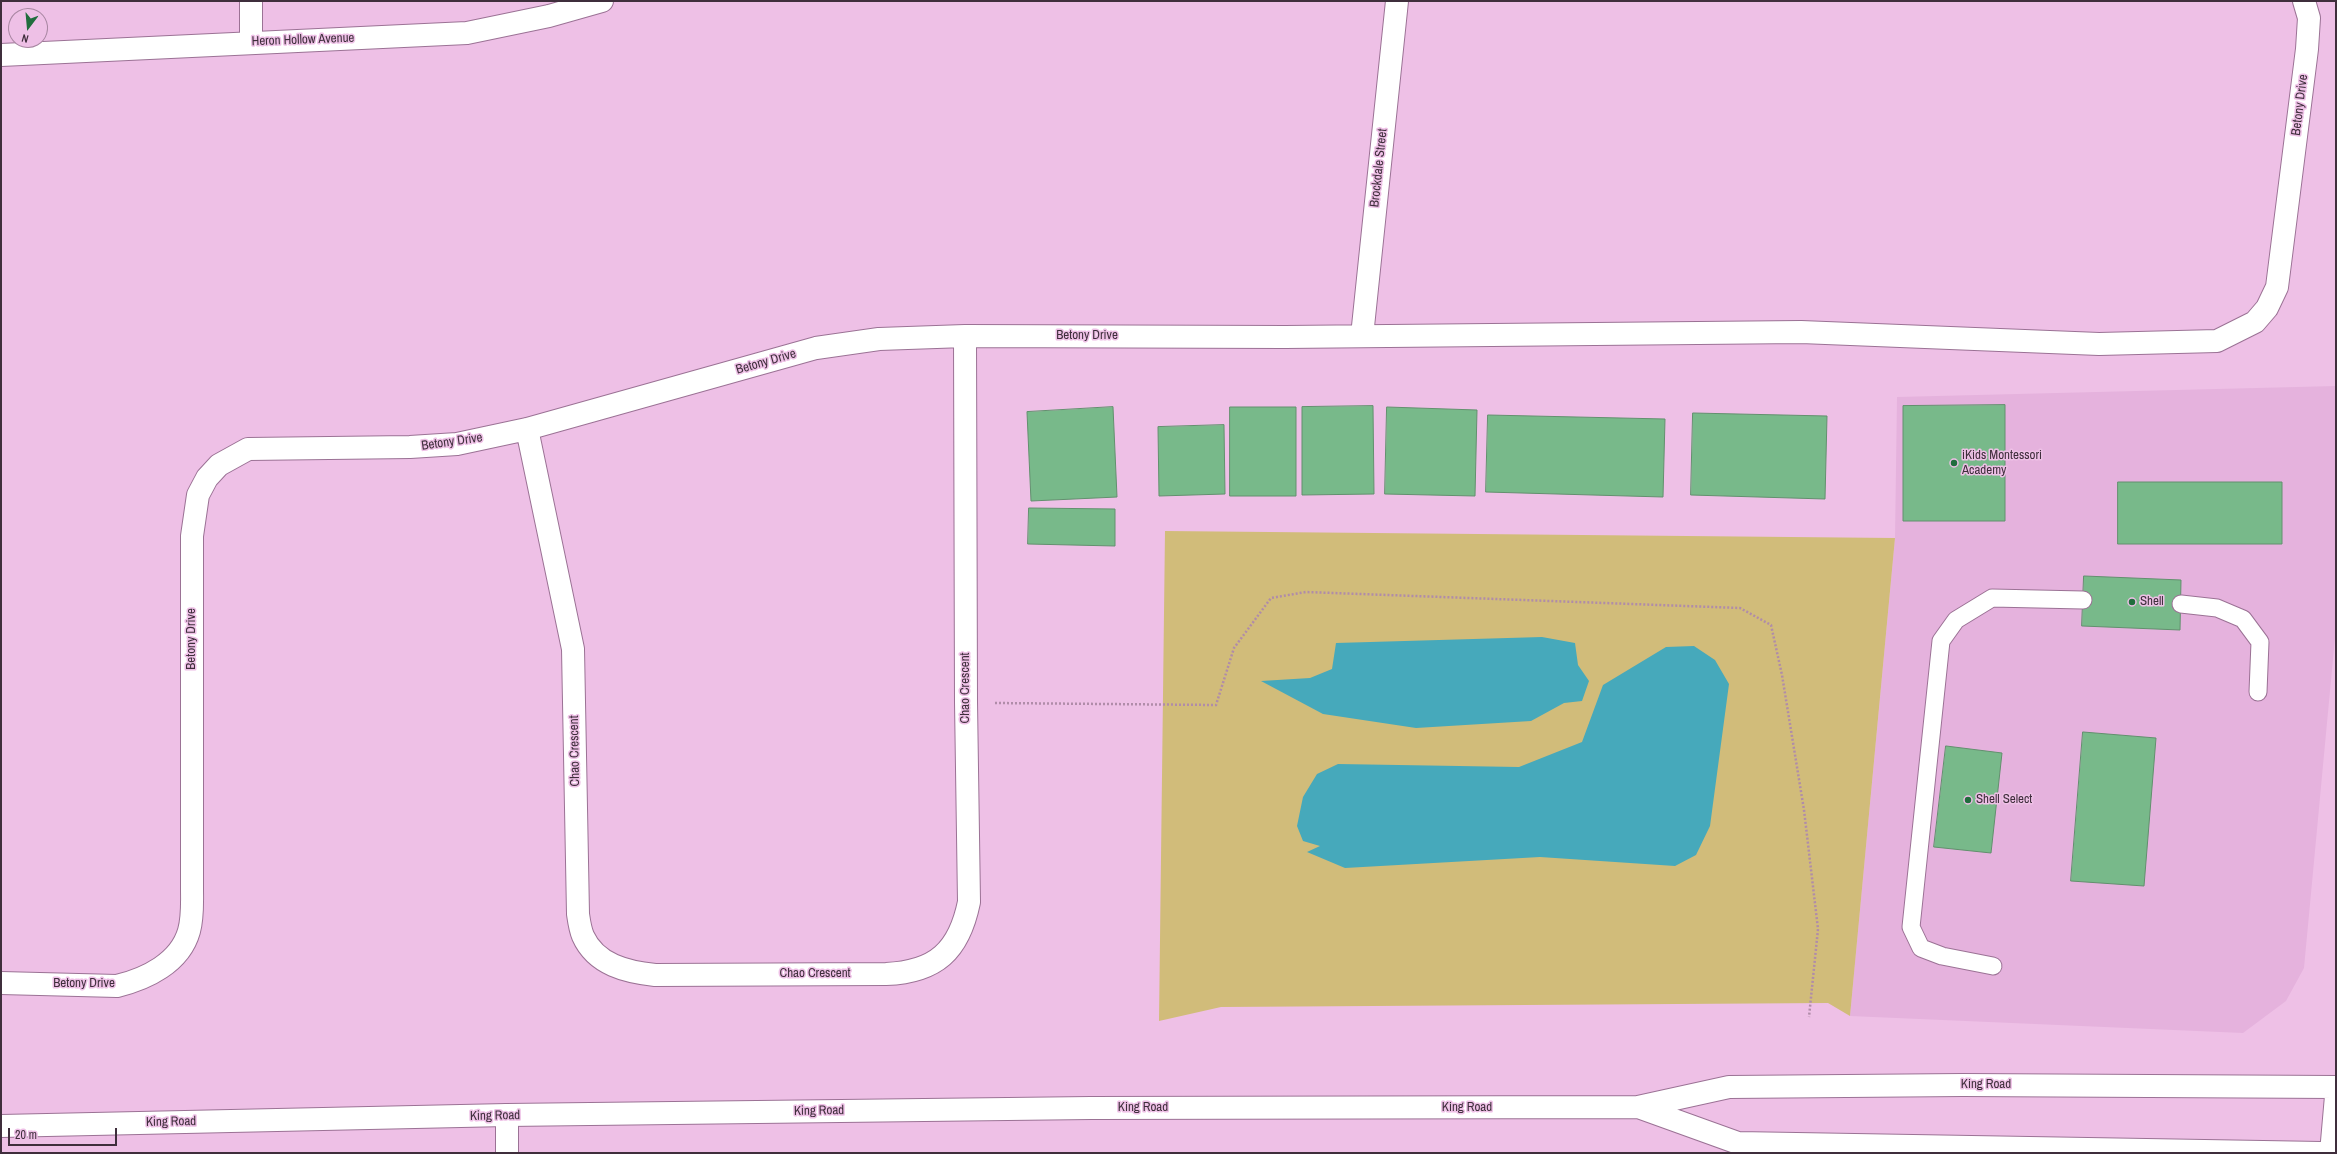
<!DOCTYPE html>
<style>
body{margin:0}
#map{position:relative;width:2337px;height:1154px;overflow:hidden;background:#eec0e6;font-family:"Archivo Narrow",sans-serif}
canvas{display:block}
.frame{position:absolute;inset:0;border:2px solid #3f2e3c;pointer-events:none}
.north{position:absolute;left:8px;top:8px;width:40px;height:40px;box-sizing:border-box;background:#eec0e6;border:1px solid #a886a2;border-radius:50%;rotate:196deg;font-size:11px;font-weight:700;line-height:16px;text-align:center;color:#3f2e3c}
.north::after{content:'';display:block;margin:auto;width:14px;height:18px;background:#206d3d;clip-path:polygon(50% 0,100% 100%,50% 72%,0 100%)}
.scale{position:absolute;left:8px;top:1128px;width:109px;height:18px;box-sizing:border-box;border:2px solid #3f2e3c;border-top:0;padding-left:5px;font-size:12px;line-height:14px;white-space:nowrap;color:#3f2e3c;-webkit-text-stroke:3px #eec0e6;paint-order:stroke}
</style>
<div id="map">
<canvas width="2337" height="1154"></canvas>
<div class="frame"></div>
<div class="north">N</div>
<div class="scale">20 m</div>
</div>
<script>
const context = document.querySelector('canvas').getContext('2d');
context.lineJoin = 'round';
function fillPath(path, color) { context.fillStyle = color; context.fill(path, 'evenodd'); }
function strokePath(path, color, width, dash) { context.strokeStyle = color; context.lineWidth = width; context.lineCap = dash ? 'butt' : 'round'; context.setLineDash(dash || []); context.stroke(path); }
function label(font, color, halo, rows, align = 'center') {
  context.font = font + ' "Archivo Narrow",sans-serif'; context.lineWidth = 3; context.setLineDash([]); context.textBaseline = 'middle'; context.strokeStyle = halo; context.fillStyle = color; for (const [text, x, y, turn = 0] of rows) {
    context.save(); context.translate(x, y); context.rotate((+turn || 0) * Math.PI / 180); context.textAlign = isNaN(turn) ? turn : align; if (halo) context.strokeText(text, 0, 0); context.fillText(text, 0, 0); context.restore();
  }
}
const built = new Path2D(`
 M 2336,386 L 2336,627 L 2304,968 L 2286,1001 L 2243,1033 L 1850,1016 L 1895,538 L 1897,397 Z`);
const green = new Path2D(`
 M 1165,531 L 1895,538 L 1850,1016 L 1828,1003 L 1221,1007 L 1159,1021 Z`);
const water = new Path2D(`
 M 1542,637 L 1575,643 L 1578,665 L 1589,681 L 1582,701 L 1564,703 L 1531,721 L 1416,728 L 1323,714 L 1261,681 L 1310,678 L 1332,669 L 1336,643 Z
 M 1694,646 L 1715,660 L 1729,684 L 1710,826 L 1696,855 L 1675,866 L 1540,857 L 1345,868 L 1307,852 L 1320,846 L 1303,841 L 1297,826 L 1303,797 L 1317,774 L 1338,764 L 1519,767 L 1582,742 L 1603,685 L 1666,647 Z`);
const building = new Path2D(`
 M 2005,405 L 2005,521 L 1903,521 L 1903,406 Z
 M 1373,406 L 1374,494 L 1302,495 L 1302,407 Z
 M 1113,407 L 1117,497 L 1031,501 L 1027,412 Z
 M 1230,407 L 1296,407 L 1296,496 L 1230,496 Z
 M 1387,407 L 1477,410 L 1475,496 L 1385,494 Z
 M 1693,413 L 1827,416 L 1825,499 L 1691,495 Z
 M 1488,415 L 1665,419 L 1663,497 L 1486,492 Z
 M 1224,425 L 1225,494 L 1159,496 L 1158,427 Z
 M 2118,482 L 2282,482 L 2282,544 L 2118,544 Z
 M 1029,508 L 1115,509 L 1115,546 L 1028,544 Z
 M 2084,576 L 2181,580 L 2180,630 L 2082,626 Z
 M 2083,732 L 2156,738 L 2144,886 L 2071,881 Z
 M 1946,746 L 2002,753 L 1991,853 L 1934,847 Z`);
const path = new Path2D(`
 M 995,703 L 1216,705 L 1234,648 L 1271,598 L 1306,592 L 1740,608 L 1771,625 L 1782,675 L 1804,810 L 1818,929 L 1809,1017`);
const lane = new Path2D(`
 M 2181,604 L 2217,608 L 2243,619 L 2260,642 L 2258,692
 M 1993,966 L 1942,956 L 1921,948 L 1911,927 L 1941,641 L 1956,620 L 1992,598 L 2083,600`);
const street = new Path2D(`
 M 251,42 L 251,1
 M 1,55 L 467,33 L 549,16 L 602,1
 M 1362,336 L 1397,1
 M 527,429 L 573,649 L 578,914 C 579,921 580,929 583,936 C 596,965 627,972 655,975 L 886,974 C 936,972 959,951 969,902 L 966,702 L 965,336
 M 1,983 L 117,986 C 146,979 180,963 189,931 C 193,917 192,902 192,888 L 192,536 L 198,495 L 207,478 L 219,465 L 248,449 L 410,447 L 457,444 L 527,429 L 816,348 L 879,339 L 965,336 L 1285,337 L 1801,332 L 2099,344 L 2217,341 L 2255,322 L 2267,308 L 2277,287 L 2307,49 L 2309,18 L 2304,1
 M 507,1115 L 507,1153`);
const secondary = new Path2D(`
 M 1638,1107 L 1738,1143 L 2321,1153
 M 1,1126 L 507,1115 L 1091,1108 L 1638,1107 L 1729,1087 L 1963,1085 L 2336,1087
 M 2331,1153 L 2336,1096`);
const markers = [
 [1954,463,4,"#206d3d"],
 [2132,602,4,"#206d3d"],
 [1968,800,4,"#206d3d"]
];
const streetNames = [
 ["Heron Hollow Avenue",303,40,-2],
 ["Betony Drive",2300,105,-83],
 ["Brockdale Street",1379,168,-84],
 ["Betony Drive",1087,336],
 ["Betony Drive",766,362,-16],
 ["Betony Drive",452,442,-8],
 ["Betony Drive",192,639,-90],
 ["Chao Crescent",966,688,-90],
 ["Chao Crescent",575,751,-91],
 ["Chao Crescent",815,974],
 ["Betony Drive",84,984],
 ["King Road",1986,1085],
 ["King Road",1143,1108],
 ["King Road",1467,1108],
 ["King Road",819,1111,-1],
 ["King Road",495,1116,-1],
 ["King Road",171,1122,-1]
];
const poiNames = [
 ["iKids Montessori",1962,456],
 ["Academy",1962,471],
 ["Shell",2140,602],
 ["Shell Select",1976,800]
];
fillPath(built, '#e5b2dd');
fillPath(green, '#d1bc7a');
fillPath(water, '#46a9bb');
fillPath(building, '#78b98a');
strokePath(building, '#62906e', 1);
strokePath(lane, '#9b7295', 19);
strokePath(street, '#9b7295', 24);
strokePath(secondary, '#9b7295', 24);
strokePath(path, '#b08ca9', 2.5, [2, 2]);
strokePath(lane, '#fff', 17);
strokePath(street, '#fff', 22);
strokePath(secondary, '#fff', 22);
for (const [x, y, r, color] of markers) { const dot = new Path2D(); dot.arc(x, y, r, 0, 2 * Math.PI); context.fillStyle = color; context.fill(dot); strokePath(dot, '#eec0e6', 1.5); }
label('13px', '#3f2e3c', '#eec0e6', streetNames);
label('13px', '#3f2e3c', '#eec0e6', poiNames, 'left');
</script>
